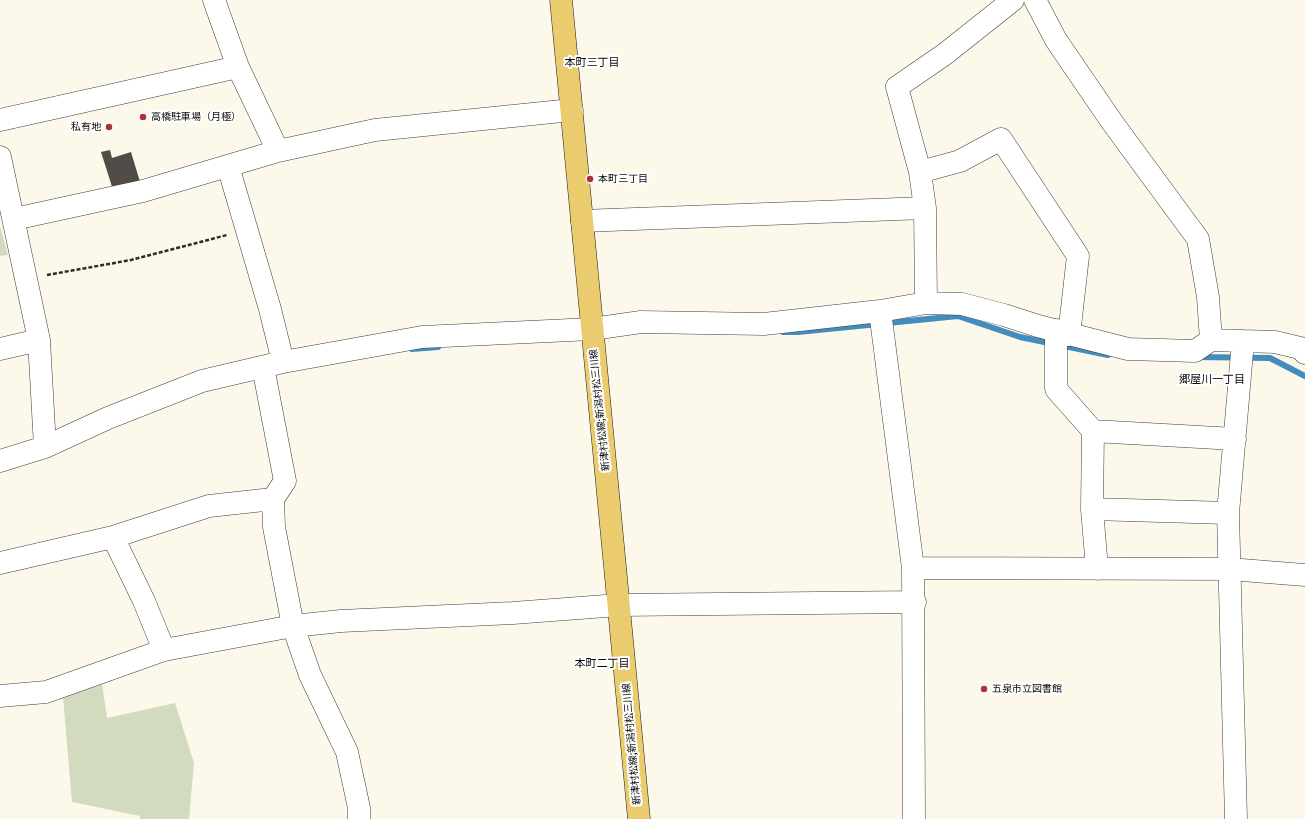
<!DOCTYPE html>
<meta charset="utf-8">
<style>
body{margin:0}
canvas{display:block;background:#fdf9ea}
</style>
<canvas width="1305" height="819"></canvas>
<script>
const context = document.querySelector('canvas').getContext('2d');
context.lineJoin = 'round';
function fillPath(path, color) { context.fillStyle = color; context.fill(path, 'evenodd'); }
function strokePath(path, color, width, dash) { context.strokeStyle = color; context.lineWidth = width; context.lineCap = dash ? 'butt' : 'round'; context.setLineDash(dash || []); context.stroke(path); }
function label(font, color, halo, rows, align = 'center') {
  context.font = font + ' Merriweather,"Noto Sans JP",serif'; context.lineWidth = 4; context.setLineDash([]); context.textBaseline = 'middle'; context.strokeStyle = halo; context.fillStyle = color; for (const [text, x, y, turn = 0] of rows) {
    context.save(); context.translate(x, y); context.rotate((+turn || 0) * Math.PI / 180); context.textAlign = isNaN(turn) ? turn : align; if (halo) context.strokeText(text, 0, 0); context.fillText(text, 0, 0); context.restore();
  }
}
const cemetery = new Path2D(`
 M 0,226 L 8,255 L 0,256 Z
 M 102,684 L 107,718 L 175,703 L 194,763 L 189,819 L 140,819 L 140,816 L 72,802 L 63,697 Z`);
const stream = new Path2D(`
 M 783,332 L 798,332 L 958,316 L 1020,337 L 1108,355
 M 412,349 L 438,347
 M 1197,357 L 1270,358 L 1305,376`);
const building = new Path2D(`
 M 110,150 L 112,158 L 131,152 L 141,185 L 114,193 L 101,152 Z`);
const path = new Path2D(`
 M 47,275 L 131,260 L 227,235`);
const minor = new Path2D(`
 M 214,0 L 238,67 L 278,151
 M 1035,0 L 1056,40 L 1112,122 L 1198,239 L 1208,297 L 1211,340
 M 0,120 L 238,67
 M 0,157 L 39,340 L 45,447
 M 228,166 L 270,309 L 283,362
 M 920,172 L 960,161 L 1001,139 L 1078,256 L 1069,335
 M 14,219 L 143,191 L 278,151 L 375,130 L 572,110
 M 582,221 L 925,208
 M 926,303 L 925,208 L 920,172 L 897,87 L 945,54 L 1013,0
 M 880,311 L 913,568
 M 1056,330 L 1056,389 L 1093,431 L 1092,509 L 1097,569
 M 0,349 L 39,340
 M 263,367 L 285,481 L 273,499 L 274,527 L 293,626 L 310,675 L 347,752 L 359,808 L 359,819
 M 1093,431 L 1235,439
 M 0,461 L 45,447 L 108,418 L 202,381 L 283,362 L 422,337 L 592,329 L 641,322 L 764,324 L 880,311 L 926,303 L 962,304 L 1004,315 L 1038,326 L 1128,349 L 1195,351 L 1211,340 L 1275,342 L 1300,348 L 1305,353
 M 1092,509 L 1228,513
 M 113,537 L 144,601 L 164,650
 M 0,563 L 113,537 L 209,506 L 273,499
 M 0,696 L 46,692 L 164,650 L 293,626 L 341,621 L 513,613 L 619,605 L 915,602
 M 914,819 L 913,568 L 1229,569 L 1305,575
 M 1236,819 L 1228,513 L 1243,341`);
const primary = new Path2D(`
 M 561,0 L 639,819`);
const markers = [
 [143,117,4,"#ab3238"],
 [109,127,4,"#ab3238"],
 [590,179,4,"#ab3238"],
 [984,689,4,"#ab3238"]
];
const poiNames = [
 ["高橋駐車場（月極）",151,117],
 ["私有地",101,127,"right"],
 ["本町三丁目",598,179],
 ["五泉市立図書館",992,689]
];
const streetNames = [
 ["新津村松線;新潟村松三川線",600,410,-96],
 ["新津村松線;新潟村松三川線",632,744,-95]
];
const neighbourhoodNames = [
 ["本町三丁目",592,63],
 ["郷屋川一丁目",1212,380],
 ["本町二丁目",602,664]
];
fillPath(cemetery, '#d2dbbf');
strokePath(stream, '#438dbe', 6);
fillPath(building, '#524c48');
strokePath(minor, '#3d3d3d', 23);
strokePath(primary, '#1b1b1b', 23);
strokePath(path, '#2c2c2c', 2.5, [4, 2]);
strokePath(minor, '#fff', 22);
strokePath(primary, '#eacb6d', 22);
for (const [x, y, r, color] of markers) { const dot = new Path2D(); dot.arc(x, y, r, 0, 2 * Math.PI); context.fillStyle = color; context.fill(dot); strokePath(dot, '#fff', 1.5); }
label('10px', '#0a0a0a', '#fff', poiNames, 'left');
label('10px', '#0a0a0a', '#fff', streetNames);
label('11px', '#0a0a0a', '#fff', neighbourhoodNames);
</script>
